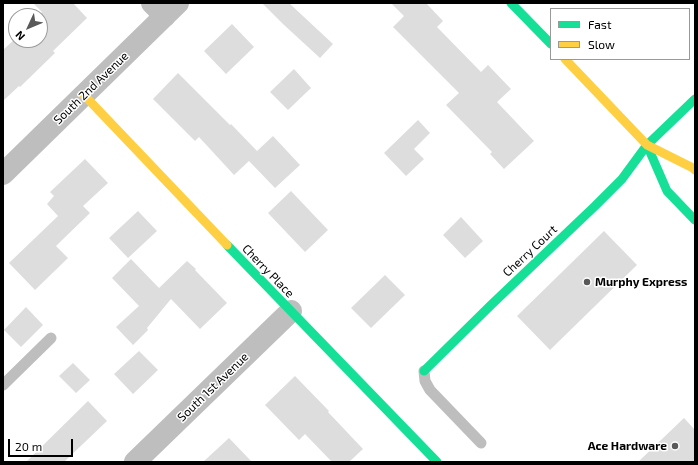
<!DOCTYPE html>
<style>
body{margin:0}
#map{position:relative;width:698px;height:465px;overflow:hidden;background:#fff;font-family:"Exo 2",sans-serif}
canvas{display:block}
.frame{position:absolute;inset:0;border:4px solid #000;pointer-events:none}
.legend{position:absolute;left:550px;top:8px;width:140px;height:52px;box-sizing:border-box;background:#fff;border:1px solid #999;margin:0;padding:5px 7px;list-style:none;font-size:12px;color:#000}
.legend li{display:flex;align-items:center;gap:8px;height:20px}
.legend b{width:20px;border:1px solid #999}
.north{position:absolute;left:8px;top:8px;width:40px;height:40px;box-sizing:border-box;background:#fff;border:1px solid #999;border-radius:50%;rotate:226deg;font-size:11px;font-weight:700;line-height:16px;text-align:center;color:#000}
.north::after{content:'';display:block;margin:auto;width:14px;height:18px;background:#595959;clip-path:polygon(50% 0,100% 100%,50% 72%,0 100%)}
.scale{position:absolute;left:8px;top:439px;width:65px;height:18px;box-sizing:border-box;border:2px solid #000;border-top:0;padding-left:5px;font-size:12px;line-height:14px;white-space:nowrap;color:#000;-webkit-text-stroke:3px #fff;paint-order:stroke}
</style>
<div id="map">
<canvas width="698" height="465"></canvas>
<div class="frame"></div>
<ul class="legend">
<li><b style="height:5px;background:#16e098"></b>Fast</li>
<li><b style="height:5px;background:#ffcf43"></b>Slow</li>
</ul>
<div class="north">N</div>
<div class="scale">20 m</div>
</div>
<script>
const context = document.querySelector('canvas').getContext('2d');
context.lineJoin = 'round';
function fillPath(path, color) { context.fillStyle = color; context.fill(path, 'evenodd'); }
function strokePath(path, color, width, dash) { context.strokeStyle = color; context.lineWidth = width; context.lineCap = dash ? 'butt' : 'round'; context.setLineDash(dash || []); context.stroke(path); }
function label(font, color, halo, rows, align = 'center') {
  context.font = font + ' "Exo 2",sans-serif'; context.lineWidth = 3; context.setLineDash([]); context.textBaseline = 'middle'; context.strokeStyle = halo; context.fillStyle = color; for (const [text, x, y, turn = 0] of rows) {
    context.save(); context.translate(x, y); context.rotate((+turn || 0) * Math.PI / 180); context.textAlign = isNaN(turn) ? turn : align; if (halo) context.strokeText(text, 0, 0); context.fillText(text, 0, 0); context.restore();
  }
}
const building = new Path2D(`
 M 33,3 L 73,3 L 87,18 L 53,51 L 55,53 L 20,87 L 19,86 L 3,101 L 3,50 L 16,38 L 16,40 L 40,40 L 40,16 L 38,16 L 42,12 Z
 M 262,3 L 289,3 L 333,44 L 320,58 L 283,24 Z
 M 391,3 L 426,3 L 443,21 L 437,27 L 481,72 L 488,65 L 511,89 L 497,102 L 534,141 L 504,169 L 490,154 L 492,152 L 446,105 L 459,93 L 393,27 L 404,16 Z
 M 232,24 L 254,47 L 226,74 L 204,51 Z
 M 294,69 L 311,88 L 288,110 L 270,92 Z
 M 178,73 L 230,125 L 231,124 L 257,151 L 273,136 L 300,165 L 275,188 L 249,161 L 234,175 L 199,137 L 195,141 L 153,99 Z
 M 418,120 L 430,133 L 414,149 L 424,159 L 406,176 L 384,153 Z
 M 85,159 L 108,183 L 83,206 L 90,213 L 56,246 L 68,258 L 35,290 L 9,263 L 58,216 L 47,204 L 54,196 L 50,192 Z
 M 291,191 L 328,230 L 305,252 L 268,213 Z
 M 138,211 L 157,231 L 128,258 L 109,238 Z
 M 461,217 L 483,241 L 465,258 L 443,235 Z
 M 604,231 L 637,265 L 550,350 L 517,316 Z
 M 131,259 L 159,288 L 187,261 L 196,269 L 195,270 L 227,303 L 200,329 L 171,299 L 147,328 L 148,330 L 133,345 L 116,327 L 139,306 L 112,278 Z
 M 385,275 L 405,295 L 371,328 L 351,308 Z
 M 26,307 L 43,325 L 21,347 L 4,330 Z
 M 139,351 L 158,370 L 133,394 L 114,374 Z
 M 73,363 L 90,380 L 76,393 L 59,376 Z
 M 295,376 L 329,411 L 328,412 L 363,449 L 349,462 L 332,462 L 305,434 L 299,440 L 265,405 Z
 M 88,401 L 107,421 L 64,462 L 26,462 Z
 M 684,418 L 695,430 L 695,462 L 638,462 Z
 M 229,438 L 252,462 L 203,462 Z`);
const lane = new Path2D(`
 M 424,371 L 425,381 L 430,390 L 481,443
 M 3,385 L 51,338`);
const street = new Path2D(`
 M 152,3 L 165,16
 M 3,174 L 178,3
 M 135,462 L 291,311`);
const fast = new Path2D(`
 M 511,3 L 551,44
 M 647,145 L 667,191 L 695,220
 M 227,245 L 437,462
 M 424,371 L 491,305 L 595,206 L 622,179 L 647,145 L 695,99`);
const slow = new Path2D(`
 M 565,59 L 647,145 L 693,168 L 695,170
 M 84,95 L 227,245`);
const markers = [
 [587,282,4,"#595959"],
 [675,446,4,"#595959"]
];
const streetNames = [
 ["South 2nd Avenue",91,88,-44],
 ["Cherry Court",530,251,-43],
 ["Cherry Place",268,271,46],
 ["South 1st Avenue",213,387,-44]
];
const poiNames = [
 ["Murphy Express",595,282],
 ["Ace Hardware",667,446,"right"]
];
fillPath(building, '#ddd');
strokePath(lane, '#bebebe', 11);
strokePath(street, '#bebebe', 22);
strokePath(fast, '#16e098', 9);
strokePath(slow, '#ffcf43', 9);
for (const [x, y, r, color] of markers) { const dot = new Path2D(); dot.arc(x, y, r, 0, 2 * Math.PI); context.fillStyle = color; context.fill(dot); strokePath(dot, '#fff', 1.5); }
label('12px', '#000', '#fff', streetNames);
label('bold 12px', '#000', '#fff', poiNames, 'left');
</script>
